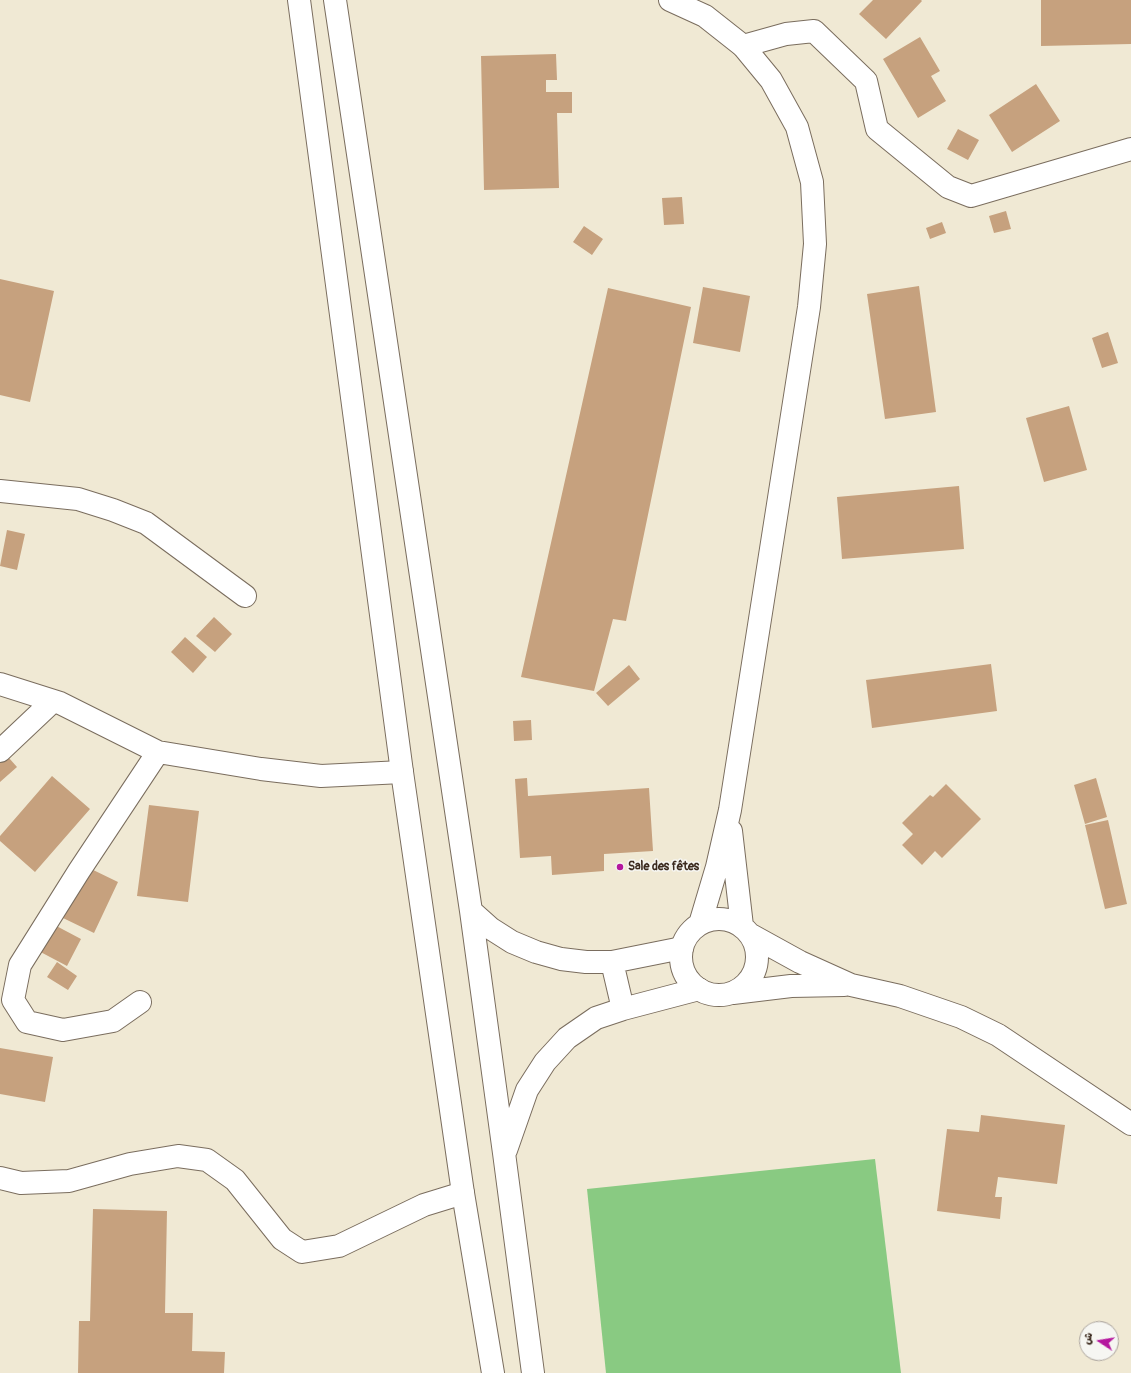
<!DOCTYPE html>
<meta charset="utf-8">
<style>
body{margin:0}
#map{position:relative;width:1131px;height:1373px;overflow:hidden;background:#f0e9d4;font-family:Pangolin,"Playpen Sans Arabic",sans-serif}
canvas{display:block}
.north{position:absolute;left:1079px;top:1321px;width:40px;height:40px;box-sizing:border-box;background:#f6f6f2;border:1px solid #aba49d;border-radius:50%;rotate:282deg;font-size:11px;font-weight:700;line-height:16px;text-align:center;color:#3b2a1e}
.north::after{content:'';display:block;margin:auto;width:14px;height:18px;background:#b5179e;clip-path:polygon(50% 0,100% 100%,50% 72%,0 100%)}
</style>
<div id="map">
<canvas width="1131" height="1373"></canvas>
<div class="north">ش</div>
</div>
<script>
const context = document.querySelector('canvas').getContext('2d');
context.lineJoin = 'round';
function paint(path, color) { context.fillStyle = color; context.fill(path, 'evenodd'); }
const poly = rows => new Path2D(rows.map(r => 'M' + r).join(''));
function strokePath(path, color, width, dash) { context.strokeStyle = color; context.lineWidth = width; context.lineCap = dash ? 'butt' : 'round'; context.setLineDash(dash || []); context.stroke(path); }
function write(font, color, halo, rows, align = 'center') {
  context.font = font + ' Pangolin,sans-serif'; context.lineWidth = 3; context.setLineDash([]); context.textBaseline = 'middle'; context.strokeStyle = halo; context.fillStyle = color; for (const [text, x, y, turn = 0] of rows) {
    context.save(); context.translate(x, y); context.rotate((+turn || 0) * Math.PI / 180); context.textAlign = isNaN(turn) ? turn : align; if (halo) context.strokeText(text, 0, 0); context.fillText(text, 0, 0); context.restore();
  }
}
const green = poly([
 [875,1159,901,1373,606,1373,587,1189]
]);
const building = poly([
 [873,0,921,0,922,1,886,39,859,14],
 [1041,0,1131,0,1131,44,1041,46],
 [920,37,940,71,931,76,946,101,918,118,883,59],
 [556,54,557,80,546,80,546,92,572,92,572,113,557,113,559,188,484,190,481,56],
 [1036,84,1060,121,1012,152,989,115],
 [958,129,979,140,968,160,947,149],
 [682,197,684,224,664,225,662,198],
 [1006,211,1011,229,994,233,989,216],
 [942,222,946,233,930,239,926,228],
 [584,226,603,239,592,255,573,242],
 [0,279,54,291,30,402,0,395],
 [919,286,936,412,885,419,867,294],
 [703,287,750,296,740,352,693,343],
 [608,288,691,307,626,621,613,619,594,691,521,677],
 [1108,332,1118,363,1102,368,1092,338],
 [1069,406,1087,470,1044,482,1026,418],
 [959,486,964,549,842,559,837,497],
 [7,530,25,534,17,570,0,566],
 [214,617,232,634,215,652,196,636],
 [185,637,207,657,193,673,171,652],
 [991,664,997,711,872,728,866,680],
 [629,665,640,679,608,706,596,693],
 [531,720,532,740,514,741,513,721],
 [1,749,17,767,0,782,0,751],
 [52,776,90,809,35,872,0,841,0,836],
 [527,778,528,796,649,788,653,851,604,854,604,871,552,875,551,856,520,858,515,779],
 [1096,778,1107,817,1085,824,1074,785],
 [946,784,981,819,942,858,935,851,922,865,902,845,913,834,902,823,930,795,933,797],
 [149,805,199,811,188,902,137,896],
 [1108,820,1127,904,1105,909,1085,825],
 [87,867,118,882,94,933,63,918],
 [47,921,81,939,67,966,33,948],
 [57,962,77,976,68,990,47,977],
 [0,1048,53,1057,45,1102,0,1094],
 [981,1115,1065,1125,1057,1184,998,1177,995,1197,1002,1197,1000,1219,937,1211,947,1129,979,1132],
 [93,1209,167,1211,165,1313,193,1313,192,1351,225,1352,224,1373,78,1373,79,1321,90,1321]
]);
const minor = poly([
 [743,46,786,34,814,31,866,81,877,129,948,187,971,196,1131,149],
 [0,491,78,499,113,510,146,523,245,596],
 [0,684,60,703,158,752,261,769,321,776,402,772],
 [0,751,53,701],
 [140,1002,113,1021,63,1030,27,1022,13,1000,20,965,79,871,158,752],
 [0,1178,21,1183,69,1181,130,1164,178,1156,207,1160,235,1180,282,1239,302,1252,339,1246,424,1205,463,1193]
]);
const major = poly([
 [670,0,705,16,743,46,771,80,797,127,812,182,815,244,809,307,730,810,717,867,700,924],
 [731,831,742,926],
 '681 957a38 38 0 1 1 76 0a38 38 0 1 1-76 0Z',
 [751,935,800,962,851,985,900,996,961,1017,998,1035,1131,1124],
 [733,993,791,986,844,985]
]);
const highway = poly([
 [299,0,402,772,463,1193,493,1373],
 [335,0,471,911,504,1153,533,1373],
 [471,911,490,928,512,942,536,952,561,959,586,962,612,962,682,948],
 [612,962,623,1009],
 [506,1150,527,1090,545,1062,567,1038,596,1018,623,1009,699,989]
]);
const markers = [
 [620,867,4,"#b5179e"]
];
const poiNames = [
 ["Sale des fêtes",628,867]
];
paint(green, '#89ca82');
paint(building, '#c6a17e');
strokePath(minor, '#7a6d5e', 24);
strokePath(major, '#7a6d5e', 24);
strokePath(highway, '#7a6d5e', 24);
strokePath(minor, '#fff', 22);
strokePath(major, '#fff', 22);
strokePath(highway, '#fff', 22);
for (const [x, y, r, color] of markers) { const dot = new Path2D(); dot.arc(x, y, r, 0, 2 * Math.PI); context.fillStyle = color; context.fill(dot); strokePath(dot, '#f6f6f2', 1.5); }
write('bold 12px', '#3b2a1e', '#f6f6f2', poiNames, 'left');
</script>
